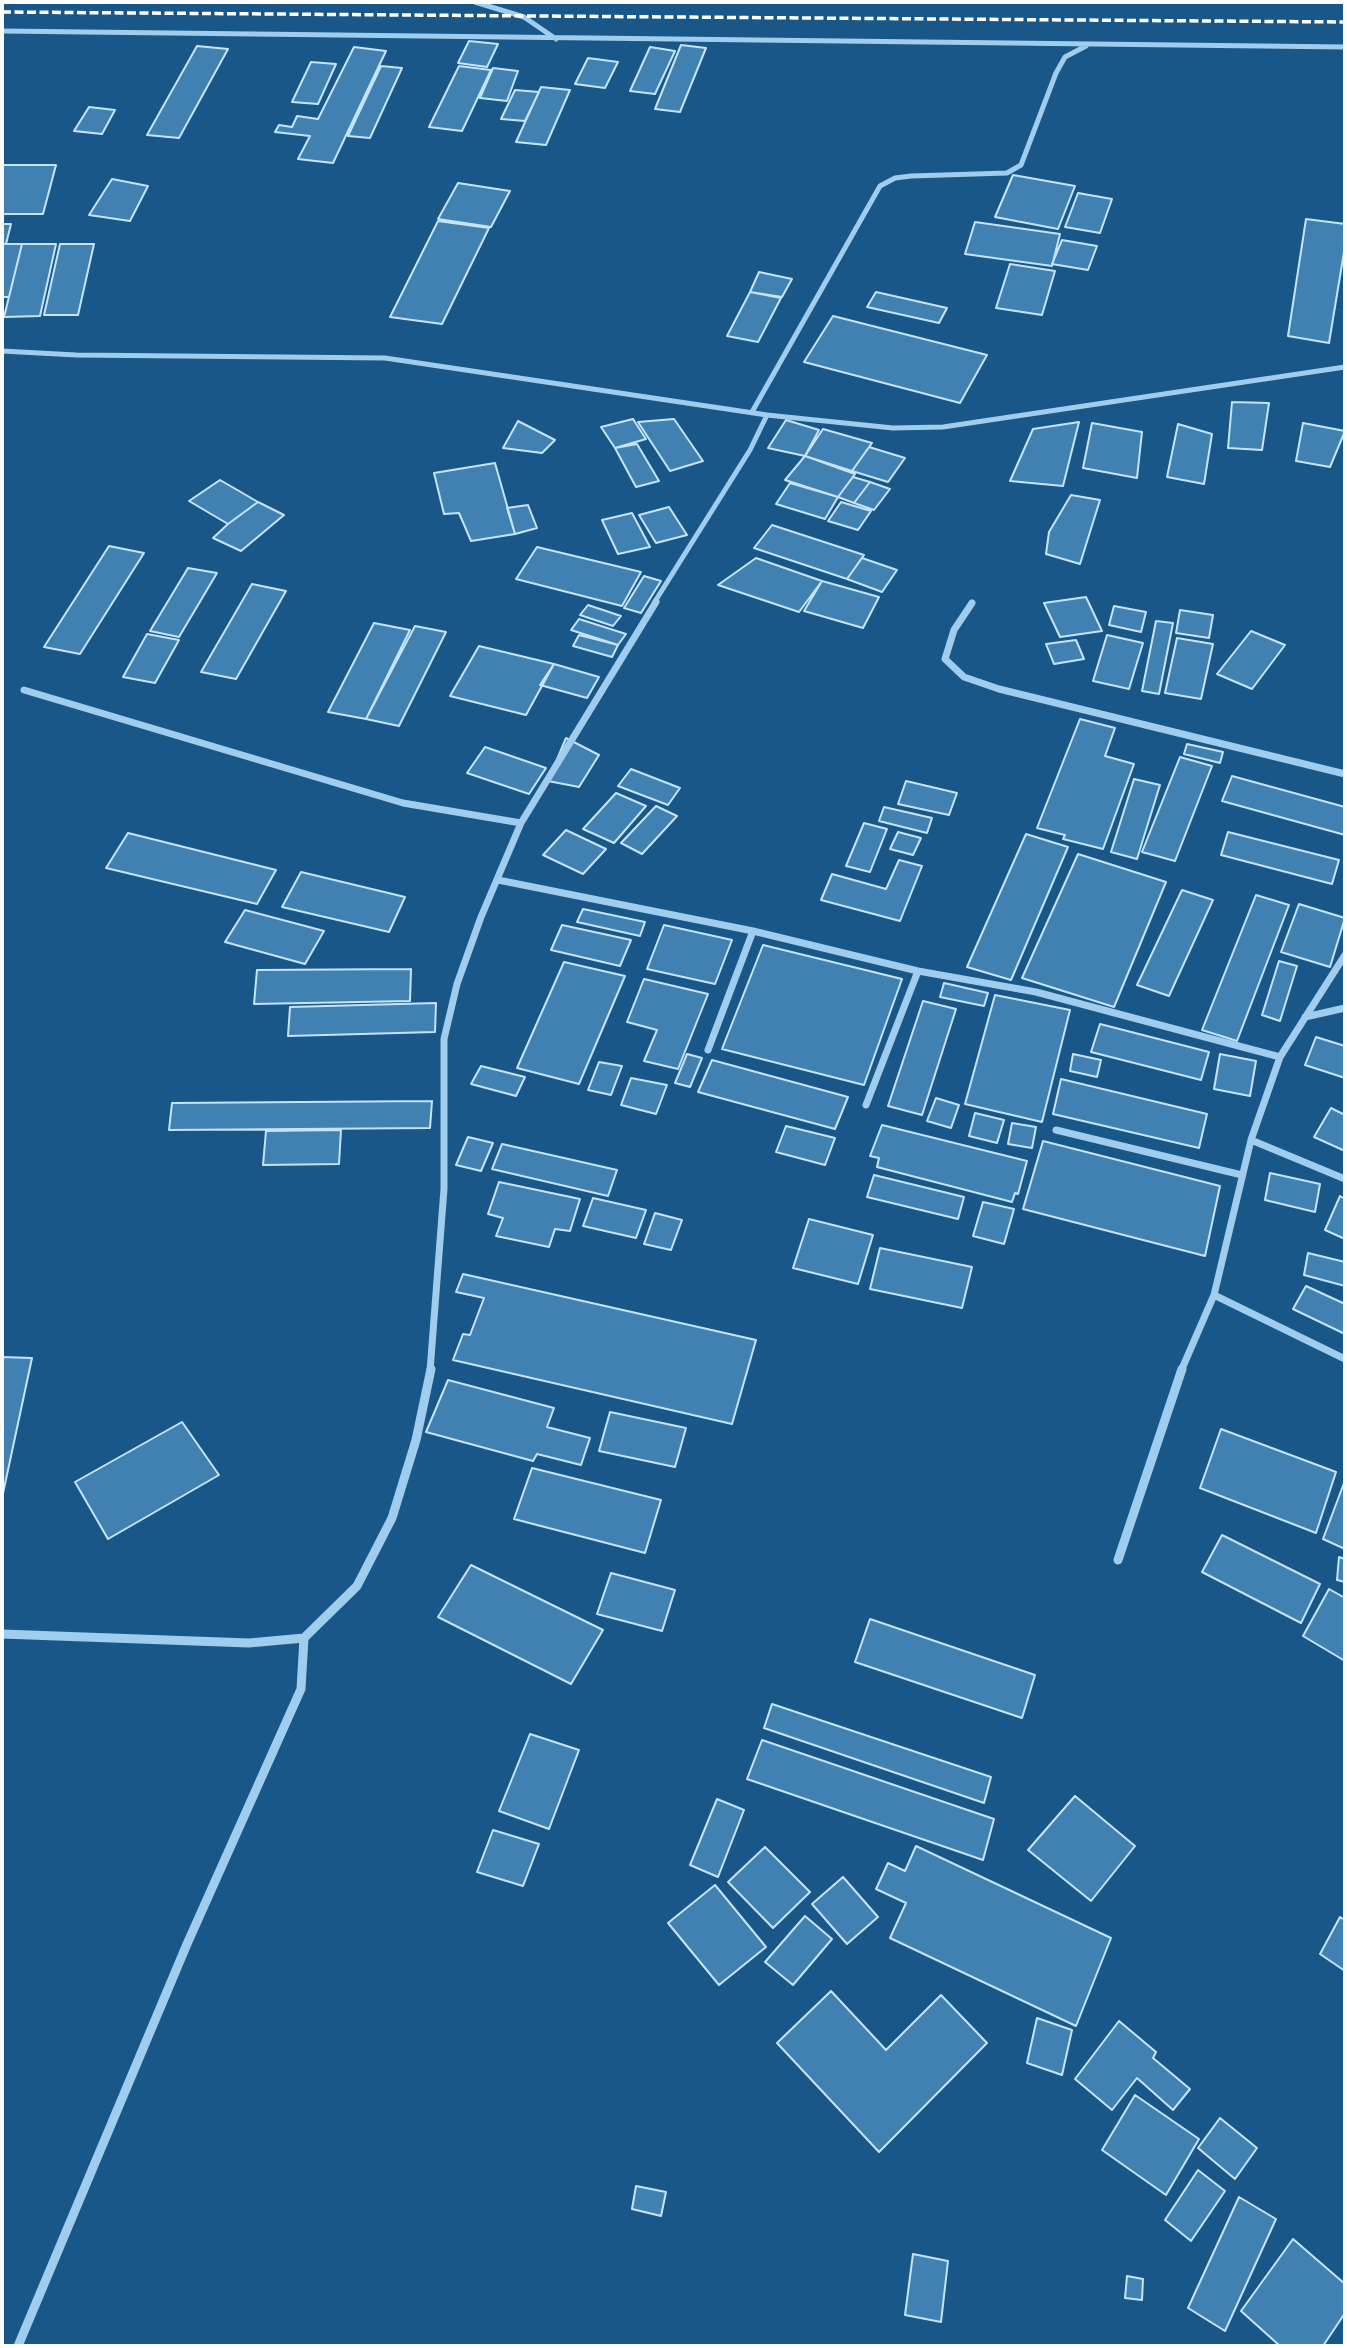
<!DOCTYPE html>
<style>
body{margin:0}
#map{position:relative;width:1347px;height:2348px;overflow:hidden;background:#195788;font-family:"Sofia Sans Condensed",sans-serif}
canvas{display:block}
.frame{position:absolute;inset:0;border:4px solid #fff;pointer-events:none}
</style>
<div id="map">
<canvas width="1347" height="2348"></canvas>
<div class="frame"></div>
</div>
<script>
const context = document.querySelector('canvas').getContext('2d');
context.lineJoin = 'round';
function paint(path, color) { context.fillStyle = color; context.fill(path, 'evenodd'); }
const poly = rows => new Path2D(rows.map(r => 'M' + r).join(''));
function strokePath(path, color, width, dash) { context.strokeStyle = color; context.lineWidth = width; context.lineCap = dash ? 'butt' : 'round'; context.setLineDash(dash || []); context.stroke(path); }
const building = poly([
 [469,41,498,44,487,67,458,63,469,41],
 [681,45,706,48,680,112,655,109,681,45],
 [197,46,228,49,179,138,147,135,197,46],
 [354,47,386,51,333,163,298,159,310,136,275,132,279,125,292,127,297,116,318,119,354,47],
 [650,47,675,51,655,94,630,91,650,47],
 [588,58,618,62,605,88,575,84,588,58],
 [311,62,336,64,318,104,292,102,311,62],
 [381,66,402,68,370,138,348,136,381,66],
 [459,66,491,70,462,131,429,127,459,66],
 [493,68,518,71,507,101,480,98,493,68],
 [541,87,570,90,546,145,516,142,541,87],
 [515,90,539,92,525,121,501,119,515,90],
 [89,107,115,110,102,134,74,131,89,107],
 [2,165,56,165,43,214,2,214,2,165],
 [1013,175,1075,186,1058,229,995,217,1013,175],
 [112,179,148,186,130,221,89,215,112,179],
 [458,183,510,191,491,227,438,219,458,183],
 [1078,193,1112,199,1100,233,1065,227,1078,193],
 [1306,219,1345,224,1345,246,1329,343,1288,336,1306,219],
 [438,221,489,228,442,324,390,317,438,221],
 [975,222,1060,234,1052,266,965,254,975,222],
 [2,224,11,224,6,244,2,244,2,224],
 [1062,240,1097,246,1088,270,1052,264,1062,240],
 [2,244,22,244,9,297,2,297,2,244],
 [22,244,56,244,40,316,4,317,22,244],
 [60,244,94,244,78,315,44,315,60,244],
 [1010,264,1055,271,1042,315,996,308,1010,264],
 [759,272,792,279,782,297,750,292,759,272],
 [750,292,781,298,758,342,727,336,750,292],
 [876,292,947,308,939,323,867,307,876,292],
 [833,316,987,355,960,403,804,362,833,316],
 [1232,402,1269,403,1262,450,1228,448,1232,402],
 [633,419,646,439,615,448,601,427,633,419],
 [674,419,703,461,670,471,638,422,674,419],
 [786,420,819,430,805,456,768,448,786,420],
 [518,421,555,440,542,453,503,448,518,421],
 [1079,422,1063,486,1010,481,1033,429,1079,422],
 [1092,423,1142,432,1137,478,1083,468,1092,423],
 [1303,423,1345,431,1330,467,1296,461,1303,423],
 [1178,424,1212,434,1204,484,1167,477,1178,424],
 [823,429,872,443,852,471,805,456,823,429],
 [637,444,659,481,636,487,615,448,637,444],
 [869,447,905,458,888,482,852,471,869,447],
 [805,456,855,474,838,497,785,480,805,456],
 [495,463,515,534,471,541,459,513,444,514,434,473,495,463],
 [853,477,870,482,854,503,838,497,853,477],
 [220,480,258,502,228,524,189,501,220,480],
 [870,482,890,489,874,510,854,503,870,482],
 [790,483,838,497,825,519,776,504,790,483],
 [1071,495,1100,500,1080,564,1046,554,1049,532,1071,495],
 [258,502,284,515,241,551,213,538,228,524,258,502],
 [841,502,871,511,858,530,828,521,841,502],
 [528,505,537,528,515,534,507,508,528,505],
 [669,507,687,535,656,543,639,515,669,507],
 [632,513,650,547,618,554,602,520,632,513],
 [772,525,864,555,847,579,754,548,772,525],
 [109,546,144,553,80,654,44,647,109,546],
 [537,547,641,572,622,606,516,579,537,547],
 [756,558,822,581,799,612,718,585,756,558],
 [862,558,897,570,882,592,847,579,862,558],
 [188,568,217,573,179,637,150,631,188,568],
 [644,576,661,581,641,613,624,608,644,576],
 [822,581,879,597,863,628,804,611,822,581],
 [252,584,286,591,236,679,201,672,252,584],
 [1086,597,1102,631,1060,637,1044,603,1086,597],
 [588,605,621,616,613,626,580,615,588,605],
 [1114,606,1146,612,1141,632,1109,625,1114,606],
 [1180,610,1213,615,1209,638,1176,633,1180,610],
 [579,619,626,634,618,645,571,630,579,619],
 [1156,621,1173,623,1159,694,1142,691,1156,621],
 [374,623,410,630,366,719,328,712,374,623],
 [415,626,446,632,399,726,366,719,415,626],
 [1251,631,1285,645,1252,689,1217,674,1251,631],
 [147,634,179,640,155,683,123,677,147,634],
 [579,635,618,645,612,657,573,646,579,635],
 [1107,635,1143,643,1129,689,1093,681,1107,635],
 [1177,638,1213,644,1201,699,1165,693,1177,638],
 [1076,640,1084,659,1054,664,1046,644,1076,640],
 [479,646,554,664,526,715,450,696,479,646],
 [554,664,599,677,587,698,540,685,554,664],
 [1080,719,1115,728,1105,756,1134,764,1103,849,1063,839,1065,835,1037,828,1080,719],
 [566,738,599,755,579,787,548,781,566,738],
 [1187,744,1223,752,1220,763,1184,754,1187,744],
 [485,747,546,768,529,794,467,773,485,747],
 [1180,757,1212,766,1175,861,1142,852,1180,757],
 [631,769,680,788,668,805,618,786,631,769],
 [1232,776,1345,807,1345,835,1222,801,1232,776],
 [1134,779,1160,785,1137,859,1111,852,1134,779],
 [906,781,957,793,949,815,898,804,906,781],
 [616,793,646,806,614,843,583,829,616,793],
 [656,806,677,816,642,854,621,843,656,806],
 [884,807,932,818,927,833,879,821,884,807],
 [864,823,887,829,870,872,846,866,864,823],
 [566,830,606,849,583,874,543,855,566,830],
 [898,832,921,838,913,855,890,849,898,832],
 [1228,832,1339,860,1332,884,1221,855,1228,832],
 [128,833,276,870,257,904,106,868,128,833],
 [1026,834,1068,847,1011,980,967,967,1026,834],
 [1078,854,1166,882,1114,1007,1022,978,1078,854],
 [899,860,922,866,900,921,821,900,832,874,886,889,899,860],
 [301,872,405,897,389,932,282,907,301,872],
 [1182,890,1213,900,1169,996,1137,985,1182,890],
 [1256,895,1289,905,1237,1041,1202,1030,1256,895],
 [1299,904,1345,918,1330,967,1281,952,1299,904],
 [583,909,645,922,640,936,577,922,583,909],
 [245,910,324,931,305,964,225,942,245,910],
 [562,925,631,940,620,966,551,950,562,925],
 [664,925,732,940,715,984,647,969,664,925],
 [763,945,902,979,864,1085,722,1049,763,945],
 [1279,961,1297,966,1280,1021,1262,1015,1279,961],
 [564,962,625,976,579,1084,517,1068,564,962],
 [411,969,410,1001,254,1004,257,970,411,969],
 [644,979,708,994,678,1069,644,1061,657,1030,627,1022,644,979],
 [944,983,988,993,984,1006,940,997,944,983],
 [995,995,1070,1010,1042,1122,965,1104,995,995],
 [923,1001,956,1009,922,1115,888,1106,923,1001],
 [436,1003,435,1032,288,1036,290,1007,436,1003],
 [1100,1024,1209,1052,1201,1080,1091,1052,1100,1024],
 [1316,1037,1345,1046,1345,1078,1305,1065,1316,1037],
 [687,1054,702,1058,690,1087,675,1083,687,1054],
 [1073,1054,1101,1060,1097,1077,1070,1071,1073,1054],
 [1220,1054,1256,1061,1250,1096,1214,1089,1220,1054],
 [712,1060,848,1097,835,1129,698,1092,712,1060],
 [599,1062,622,1066,611,1095,588,1090,599,1062],
 [481,1066,525,1077,516,1096,471,1084,481,1066],
 [631,1078,667,1085,656,1114,621,1105,631,1078],
 [1061,1079,1207,1114,1199,1148,1053,1114,1061,1079],
 [936,1098,959,1105,951,1128,927,1121,936,1098],
 [432,1101,430,1128,169,1130,172,1103,432,1101],
 [1331,1108,1345,1115,1345,1151,1314,1137,1331,1108],
 [975,1113,1004,1120,997,1143,969,1136,975,1113],
 [1012,1123,1036,1127,1032,1148,1008,1144,1012,1123],
 [882,1125,1027,1161,1018,1194,1015,1193,1012,1202,877,1167,879,1158,870,1156,882,1125],
 [786,1126,835,1138,825,1165,776,1152,786,1126],
 [341,1130,339,1164,263,1165,266,1131,341,1130],
 [468,1137,493,1143,481,1171,456,1165,468,1137],
 [1043,1141,1220,1186,1205,1256,1023,1209,1043,1141],
 [502,1144,617,1170,608,1196,492,1169,502,1144],
 [1270,1173,1320,1184,1315,1212,1265,1200,1270,1173],
 [874,1175,964,1197,958,1219,867,1197,874,1175],
 [499,1182,580,1199,570,1231,555,1229,549,1247,496,1236,503,1218,488,1214,499,1182],
 [1340,1196,1345,1199,1345,1239,1325,1230,1340,1196],
 [593,1198,646,1210,636,1238,583,1226,593,1198],
 [983,1202,1014,1209,1004,1244,973,1236,983,1202],
 [655,1213,682,1220,671,1250,644,1244,655,1213],
 [809,1219,873,1235,858,1284,793,1268,809,1219],
 [880,1248,972,1267,962,1308,870,1289,880,1248],
 [1308,1253,1345,1262,1345,1286,1304,1275,1308,1253],
 [463,1274,756,1340,732,1424,453,1360,463,1334,470,1335,484,1298,456,1292,463,1274],
 [1306,1286,1345,1304,1345,1334,1293,1309,1306,1286],
 [2,1357,32,1358,2,1498,2,1357],
 [448,1380,554,1408,547,1427,590,1438,581,1465,537,1454,533,1461,426,1432,448,1380],
 [610,1412,686,1428,675,1467,599,1451,610,1412],
 [182,1422,219,1475,108,1539,75,1482,182,1422],
 [1221,1429,1336,1472,1316,1533,1200,1488,1221,1429],
 [532,1468,661,1500,645,1553,514,1519,532,1468],
 [1344,1483,1345,1484,1345,1549,1323,1539,1344,1483],
 [1222,1535,1320,1584,1301,1623,1202,1572,1222,1535],
 [1339,1557,1345,1559,1345,1582,1337,1580,1339,1557],
 [471,1565,603,1630,571,1684,438,1617,471,1565],
 [611,1573,675,1590,662,1631,597,1614,611,1573],
 [1329,1589,1345,1598,1345,1661,1303,1636,1329,1589],
 [870,1619,1035,1675,1022,1718,855,1662,870,1619],
 [772,1704,991,1777,984,1803,764,1728,772,1704],
 [530,1734,579,1750,549,1829,499,1811,530,1734],
 [762,1740,994,1819,983,1860,747,1779,762,1740],
 [1075,1796,1135,1846,1091,1901,1028,1850,1075,1796],
 [717,1799,744,1810,718,1877,690,1865,717,1799],
 [493,1830,539,1844,523,1886,477,1872,493,1830],
 [916,1846,1111,1938,1076,2026,890,1938,906,1903,876,1889,888,1863,905,1871,916,1846],
 [765,1847,810,1892,773,1928,728,1882,765,1847],
 [843,1877,878,1917,847,1944,812,1904,843,1877],
 [715,1885,766,1947,719,1985,668,1923,715,1885],
 [805,1916,832,1939,793,1985,765,1962,805,1916],
 [1340,1917,1345,1920,1345,1971,1320,1954,1340,1917],
 [831,1991,886,2050,941,1995,987,2043,879,2152,777,2043,831,1991],
 [1037,2018,1072,2030,1062,2075,1027,2063,1037,2018],
 [1119,2021,1156,2052,1153,2058,1190,2089,1173,2110,1137,2078,1112,2110,1075,2079,1119,2021],
 [1135,2095,1199,2139,1166,2195,1102,2150,1135,2095],
 [1220,2118,1257,2148,1235,2179,1198,2148,1220,2118],
 [1198,2170,1225,2191,1191,2241,1165,2220,1198,2170],
 [636,2186,666,2192,661,2216,632,2209,636,2186],
 [1239,2197,1276,2219,1225,2331,1188,2308,1239,2197],
 [1293,2239,1345,2284,1345,2313,1323,2346,1280,2346,1241,2311,1293,2239],
 [913,2254,948,2261,941,2322,905,2315,913,2254],
 [1127,2276,1143,2279,1142,2300,1125,2298,1127,2276]
]);
const streetFar2 = poly([
 [475,2,524,17,556,39],
 [2,31,1345,47],
 [2,351,76,355,385,358,767,415,893,428,943,427,1345,367],
 [752,412,880,186,895,178,911,176,1007,173,1021,165,1056,73,1065,57,1086,46],
 [654,603,750,450,767,415]
]);
const streetFar1 = poly([
 [972,603,954,630,945,659,964,677,999,689,1345,774],
 [24,690,403,803,521,823],
 [498,880,753,931,918,971,1036,992,1280,1057],
 [1345,955,1280,1057,1251,1140,1214,1295,1345,1359],
 [1305,1017,1345,1008],
 [708,1050,753,931],
 [866,1105,918,971],
 [1056,1130,1242,1175],
 [1251,1140,1345,1179],
 [430,1371,444,1189,444,1039,457,984,481,917,521,823,656,602],
 [1181,1371,1214,1295]
]);
const street = poly([
 [1118,1560,1182,1369],
 [2,1634,249,1643,304,1638,357,1586,392,1518,416,1440,431,1369],
 [18,2346,187,1944,301,1689,304,1638]
]);
const rail = poly([
 [2,12,1345,22]
]);
paint(building, '#4181b1');
strokePath(building, '#c6e4f9', 2);
strokePath(streetFar2, '#a0cded', 5);
strokePath(streetFar1, '#a0cded', 7);
strokePath(street, '#a0cded', 9);
strokePath(rail, '#fff', 3.5, [9, 3.5]);
</script>
